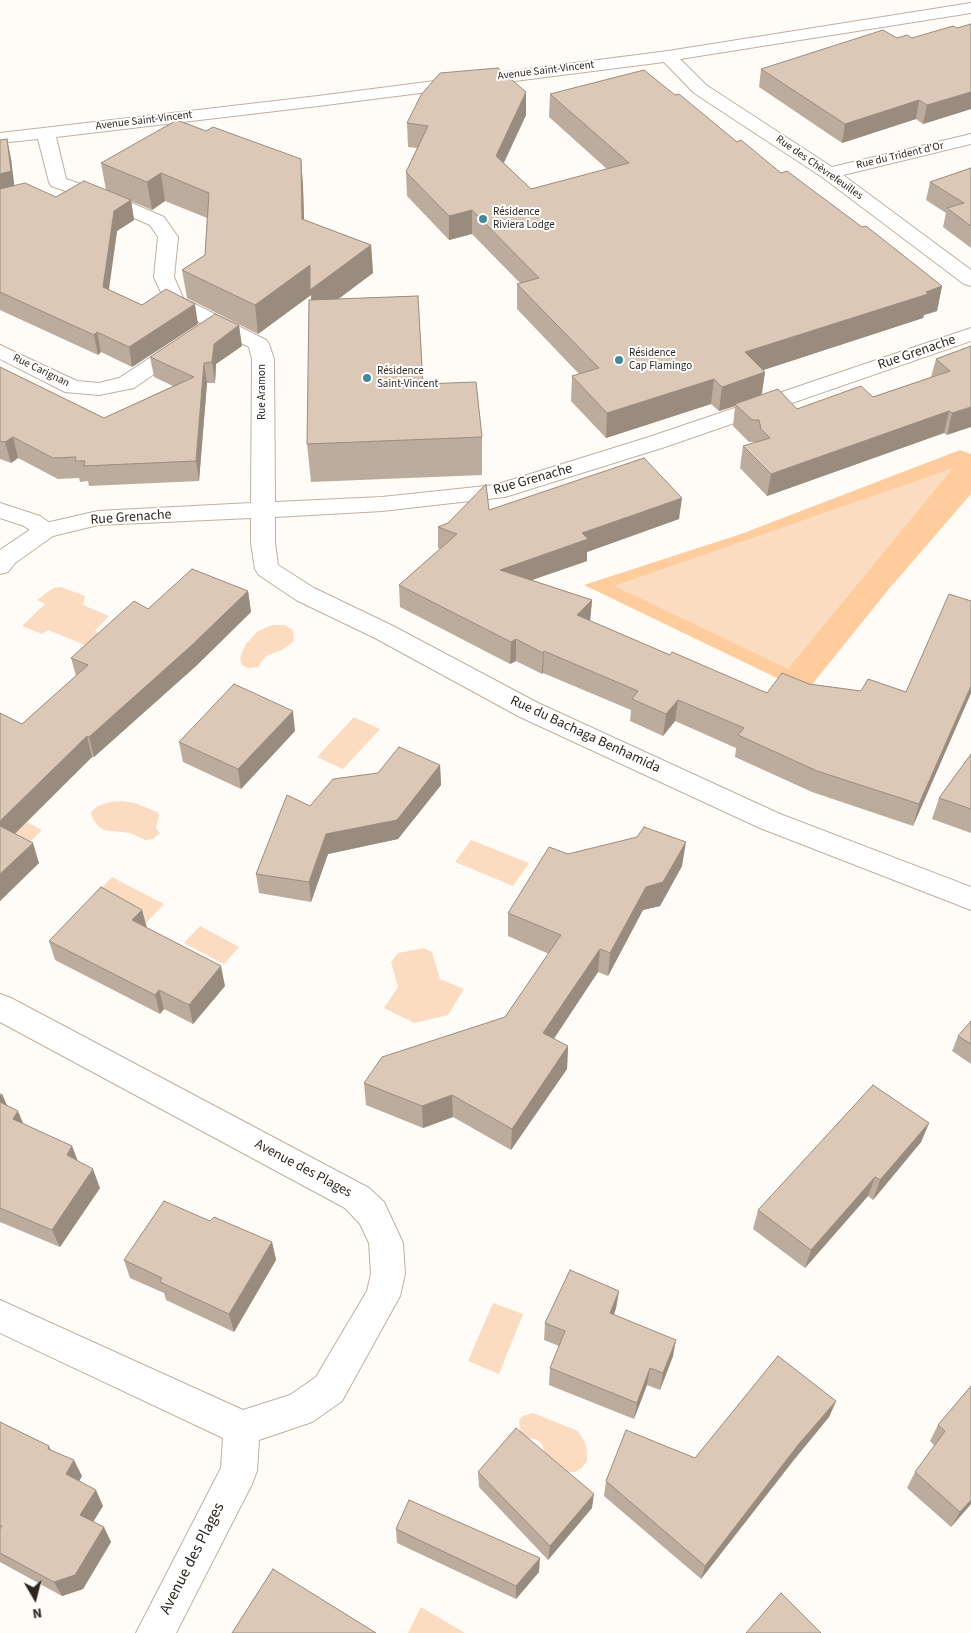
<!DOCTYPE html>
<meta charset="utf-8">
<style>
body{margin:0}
#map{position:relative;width:971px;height:1633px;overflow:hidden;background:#fffbf7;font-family:"Source Sans 3",sans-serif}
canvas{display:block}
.north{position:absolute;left:10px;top:1573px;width:50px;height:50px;-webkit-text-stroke:4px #fff;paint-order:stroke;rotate:172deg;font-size:14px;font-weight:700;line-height:20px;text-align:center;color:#2e2720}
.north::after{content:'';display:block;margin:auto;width:18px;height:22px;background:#2e2720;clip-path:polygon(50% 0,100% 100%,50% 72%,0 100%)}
</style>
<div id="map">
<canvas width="971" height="1633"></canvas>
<div class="north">N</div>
</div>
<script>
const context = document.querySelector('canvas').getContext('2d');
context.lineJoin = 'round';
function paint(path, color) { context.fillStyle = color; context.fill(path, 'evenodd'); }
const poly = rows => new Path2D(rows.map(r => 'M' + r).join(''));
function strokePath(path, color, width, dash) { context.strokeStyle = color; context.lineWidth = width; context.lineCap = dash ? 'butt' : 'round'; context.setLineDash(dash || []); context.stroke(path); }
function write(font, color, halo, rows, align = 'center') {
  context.font = font + ' "Source Sans 3",sans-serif'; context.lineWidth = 4; context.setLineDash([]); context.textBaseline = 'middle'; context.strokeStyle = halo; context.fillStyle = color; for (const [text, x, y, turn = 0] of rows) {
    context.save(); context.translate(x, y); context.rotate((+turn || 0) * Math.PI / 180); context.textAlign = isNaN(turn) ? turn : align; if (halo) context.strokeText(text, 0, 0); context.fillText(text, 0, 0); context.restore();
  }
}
const green = poly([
 [960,450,971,454,971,494,888,590,806,692,584,585,741,534]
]);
const water = poly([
 [953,468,788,669,614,586],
 [61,587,85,596,83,605,109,616,95,631,102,636,90,647,48,630,42,634,22,626,45,604,37,600,53,588],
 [272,625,285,625,293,630,294,641,282,650,266,656,258,667,248,668,242,665,240,658,246,644,258,631],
 [354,717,380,729,343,769,317,757],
 [123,801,135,803,157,812,159,816,156,828,160,833,153,839,145,840,130,833,104,830,98,826,93,819,91,812,98,806,109,802],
 [1,808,42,830,24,848,0,835],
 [471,840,529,863,513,886,455,862],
 [112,877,164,904,146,923,94,895],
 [200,926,239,947,224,964,184,943],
 [424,948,432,952,440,979,464,989,448,1015,414,1023,384,1008,398,987,391,962,398,953],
 [493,1303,523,1314,499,1374,468,1361],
 [533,1413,578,1431,585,1442,587,1451,587,1461,582,1468,575,1472,567,1472,549,1457,544,1451,542,1443,535,1439,523,1438,520,1435,519,1420,523,1416],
 [421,1607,465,1633,408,1633]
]);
const pedestrian = poly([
 [0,503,40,516,53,525,57,530,53,535,45,538,37,535,24,526,0,518,0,503]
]);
const minor = poly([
 [971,3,971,13,680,59,706,85,832,167,971,134,971,144,843,175,971,270,971,286,964,284,822,177,694,93,664,62,318,106,56,137,66,179,111,194,164,217,178,237,174,277,183,298,266,340,269,344,274,359,275,502,382,497,495,485,649,437,971,328,971,341,665,447,505,497,382,511,275,517,275,543,278,565,314,588,393,626,538,703,780,814,971,887,971,910,760,828,520,717,375,638,296,600,259,575,255,569,251,543,251,518,98,525,53,536,15,563,8,572,0,574,0,550,37,525,98,511,251,503,252,359,249,347,167,306,154,277,158,237,150,225,97,202,51,186,49,182,38,139,0,143,0,133,318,96,668,51,971,3],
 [183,339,190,341,193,345,190,349,134,388,99,395,65,392,0,359,0,345,77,381,99,383,119,378,176,341,183,339],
 [0,994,11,998,369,1188,384,1202,403,1243,405,1274,400,1296,342,1401,312,1422,259,1440,257,1471,252,1484,176,1633,136,1633,221,1468,223,1438,0,1333,0,1300,243,1410,290,1395,316,1377,367,1291,371,1274,369,1243,360,1224,345,1208,0,1022,0,994]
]);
const wall = poly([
 [971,24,971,109,923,124,916,119,842,143,759,87,761,69,897,38,912,38,957,28],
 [550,94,675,95,737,142,781,173,862,227,942,286,937,311,924,315,923,318,763,370,765,372,762,395,797,409,873,397,931,377,936,359,971,346,947,435,944,433,767,496,740,468,743,446,756,442,749,442,733,426,735,406,719,411,711,404,606,438,571,401,572,376,579,374,517,309,517,284,520,283,472,234,449,240,407,196,406,172,417,148,408,147,407,123,526,115,504,163,531,189,607,169,549,117],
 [206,131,301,159,303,187,304,220,371,245,373,273,338,299,423,384,482,437,482,475,311,482,307,444,311,295,258,334,187,298,182,270,205,255,207,218,165,201,152,210,131,201,134,220,117,231,109,290,142,305,198,324,132,367,101,352,98,355,0,310,0,140,7,139,11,159,14,186,56,197,106,190,101,163],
 [971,168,971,248,943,227,946,213,926,200,930,182],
 [242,346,216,364,215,383,207,383,199,481,89,486,88,481,80,482,79,478,58,479,18,458,11,463,0,459,0,367,104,418,173,386,154,377,150,357],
 [489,510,679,519,587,552,587,561,532,580,592,600,590,621,670,655,767,693,809,684,861,691,971,693,913,826,812,792,735,757,736,748,675,721,663,736,630,721,631,710,543,673,542,674,516,661,510,664,400,607,399,585,440,549,438,548,438,527],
 [248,591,251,612,196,666,94,757,92,757,15,834,39,863,0,901,0,713,22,724,76,676,71,658,148,609],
 [295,731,241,789,183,762,179,742],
 [971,754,971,833,932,819,939,798],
 [440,765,441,785,398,839,328,854,311,902,259,893,256,874,310,806],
 [568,854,682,866,660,906,643,910,608,976,598,972,554,1039,568,1046,567,1069,511,1150,453,1117,423,1128,366,1105,364,1083,505,1017,549,954,508,936,508,913],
 [142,910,147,928,225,986,193,1024,164,1009,160,1014,55,960,49,941],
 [971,1021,971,1064,952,1051,958,1036],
 [0,1093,2,1094,7,1105,23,1124,72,1146,78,1161,100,1188,60,1247,0,1222],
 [929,1123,921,1142,873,1200,868,1196,805,1268,753,1229,758,1210],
 [210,1221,272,1242,276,1260,234,1332,166,1300,164,1293,130,1278,124,1260],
 [619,1291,616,1308,614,1315,673,1356,660,1390,647,1385,634,1419,549,1385,550,1368,559,1346,544,1340,545,1323],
 [971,1386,971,1504,951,1527,907,1488,915,1472,935,1446,930,1441,938,1425],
 [836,1401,829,1417,793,1461,701,1579,604,1496,606,1481,695,1458],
 [0,1422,49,1446,52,1451,82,1476,79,1481,103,1506,93,1522,111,1542,83,1589,62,1596,0,1562],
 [478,1472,592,1508,548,1560,479,1487],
 [396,1529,539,1572,516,1599,397,1543]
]);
const shadedWall = poly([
 [526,92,526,115,496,179,496,156],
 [971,92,971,109,923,124,927,105],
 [919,100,916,119,842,143,845,124],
 [7,139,11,159,15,191,0,195,0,174],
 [301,159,303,187,305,247,302,219],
 [161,173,165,201,152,210,147,182],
 [131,200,134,220,117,231,106,308,103,287,114,211],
 [472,210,472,234,449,240,449,216],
 [371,245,373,273,313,318,311,295,258,334,255,305,310,265],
 [942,286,937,311,924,315,923,318,742,377,745,352],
 [195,304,198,324,132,367,129,347],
 [239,325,242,346,216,364,215,383,212,362,214,344],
 [97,332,101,352,98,355,94,335],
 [204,363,207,383,199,481,196,461],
 [765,372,761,397,735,404,735,406,719,411,722,387],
 [714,379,711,404,606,438,607,413],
 [971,407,971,427,947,435,952,413],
 [949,411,944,433,767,496,771,474],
 [13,437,18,458,11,463,5,442],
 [682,498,679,519,587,552,587,561,500,591,500,570,582,533],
 [248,591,251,612,196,666,94,757,89,737],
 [592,600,590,621,577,615],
 [516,639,516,661,510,664,511,642],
 [544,651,543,673,542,674,543,653],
 [971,686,971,693,913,826,919,804],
 [678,700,675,721,663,736,666,714],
 [293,711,295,731,241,789,238,769],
 [87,736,92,757,3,845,0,835,0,821],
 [440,765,441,785,398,839,328,854,311,902,309,882,326,834],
 [686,842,682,866,660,906,643,910,608,976,610,953,646,887],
 [33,843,39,863,0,901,0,874],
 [142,910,147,929,132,920],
 [600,949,598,972,542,1056,543,1033],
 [221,966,225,986,193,1024,189,1005],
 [159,990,164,1009,160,1014,155,995],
 [568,1046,567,1069,511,1150,512,1129],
 [2,1094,10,1113,0,1109,0,1096],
 [452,1095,453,1117,423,1128,422,1106],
 [18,1111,26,1130,13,1119],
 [929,1123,921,1142,873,1200,880,1180],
 [72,1146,79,1165,67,1155],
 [93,1169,100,1188,60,1247,52,1230],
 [875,1177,868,1196,805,1268,811,1250],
 [272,1242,276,1260,234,1332,229,1314],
 [619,1291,616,1308,608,1331,610,1313],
 [676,1340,673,1356,660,1390,663,1373],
 [650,1368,647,1385,634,1419,637,1403],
 [836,1401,829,1417,793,1461,701,1579,705,1566,798,1445],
 [74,1460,82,1476,74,1490,66,1474],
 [96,1490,103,1506,88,1530,80,1515],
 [594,1494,592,1508,548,1560,550,1546],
 [971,1500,971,1504,951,1527,960,1512],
 [104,1527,111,1542,83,1589,62,1596,54,1582],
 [540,1558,539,1572,516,1599,516,1586]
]);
const building = poly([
 [971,24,971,92,927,105,919,100,845,124,761,69,883,30,897,38,907,35,912,38,953,26,957,28,971,24],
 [498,68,526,92,496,156,531,189,629,163,550,94,644,70,675,95,679,94,737,142,741,140,781,173,787,171,862,227,866,226,942,286,926,292,928,294,745,352,765,372,722,387,714,379,607,413,572,376,599,368,517,284,539,278,472,210,449,216,406,172,428,126,407,123,421,95,440,73,498,68],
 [177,120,206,131,213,127,301,159,302,219,371,245,310,290,310,265,255,305,182,270,205,255,209,193,161,173,147,182,101,163,177,120],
 [7,139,11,171,0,174,0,140,7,139],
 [971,168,971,226,947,208,964,203,930,182,971,168],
 [84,181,131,200,114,211,103,287,142,305,166,289,195,304,129,347,97,332,94,335,0,292,0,189,25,183,56,197,84,181],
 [418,296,423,384,476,382,482,437,307,444,309,300,418,296],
 [215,314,239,325,214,344,212,362,204,363,196,461,84,466,85,461,75,461,76,457,53,458,13,437,5,442,0,441,0,367,104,418,194,377,150,357,215,314],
 [971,346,971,407,952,413,949,411,771,474,743,446,770,438,761,429,759,420,752,420,735,404,778,389,797,409,861,386,873,397,950,371,936,359,971,346],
 [644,458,682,498,582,533,588,539,500,570,592,600,577,615,670,655,672,652,767,693,782,673,809,684,861,691,868,679,906,692,949,594,971,601,971,686,919,804,817,771,738,735,744,728,678,700,666,714,632,699,638,691,544,651,543,653,516,639,511,642,399,585,457,534,438,527,448,523,486,484,489,510,644,458],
 [192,569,248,591,192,645,89,737,87,736,0,821,0,713,22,724,88,665,71,658,134,601,148,609,192,569],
 [234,684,293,711,238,769,179,742,234,684],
 [399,747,440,765,397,820,326,834,309,882,256,874,287,795,310,806,333,779,378,773,399,747],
 [971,754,971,809,939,798,971,754],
 [0,826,33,843,0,874,0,826],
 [644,827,686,842,663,882,646,887,610,953,600,949,543,1033,568,1046,512,1129,452,1095,422,1106,364,1083,382,1057,505,1017,561,935,508,913,549,847,568,854,637,837,644,827],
 [101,887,142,910,132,920,221,966,189,1005,159,990,155,995,49,941,101,887],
 [971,1021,971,1044,958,1036,971,1021],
 [873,1085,929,1123,880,1180,875,1177,811,1250,758,1210,873,1085],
 [0,1102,18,1111,13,1119,72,1146,67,1155,93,1169,52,1230,0,1208,0,1102],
 [164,1201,210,1221,214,1217,272,1242,229,1314,160,1282,162,1278,124,1260,164,1201],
 [570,1270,619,1291,610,1313,676,1340,663,1373,650,1368,637,1403,550,1368,565,1331,545,1323,570,1270],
 [778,1356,836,1401,798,1445,705,1566,606,1481,626,1430,695,1458,778,1356],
 [971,1386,971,1500,960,1512,915,1472,945,1431,938,1425,971,1386],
 [0,1422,49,1446,48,1449,74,1460,66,1474,96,1490,80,1515,104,1527,75,1575,54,1582,0,1553,0,1529,2,1526,0,1525,0,1422],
 [516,1428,594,1494,550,1546,478,1472,516,1428],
 [409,1500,540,1558,516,1586,396,1529,409,1500],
 [273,1569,376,1633,232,1633,273,1569],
 [781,1593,821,1633,746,1633,781,1593]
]);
const markers = [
 [483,219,5,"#458998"],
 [619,360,5,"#458998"],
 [367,378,5,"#458998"]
];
const farStreetnames = [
 ["Avenue Saint-Vincent",546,71,-7],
 ["Avenue Saint-Vincent",144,121,-7],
 ["Rue du Trident d'Or",900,156,-13],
 ["Rue des Chèvrefeuilles",819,168,35],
 ["Rue Carignan",41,371,26],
 ["Rue Aramon",263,392,-90]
];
const farPoinames = [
 ["Résidence",493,213],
 ["Riviera Lodge",493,226],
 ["Résidence",629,354],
 ["Cap Flamingo",629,367],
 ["Résidence",377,372],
 ["Saint-Vincent",377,385]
];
const streetNames = [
 ["Rue Grenache",917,353,-19],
 ["Rue Grenache",533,480,-16],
 ["Rue Grenache",131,518,-4],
 ["Rue du Bachaga Benhamida",585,735,25],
 ["Avenue des Plages",303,1169,28]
];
const nearStreetnames = [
 ["Avenue des Plages",193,1559,-63]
];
paint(green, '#fecc9d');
paint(water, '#fbdcc0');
strokePath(pedestrian, '#c2af9e', 2);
strokePath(minor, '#c2af9e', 2);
paint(pedestrian, '#fff');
paint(minor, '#fff');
paint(wall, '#bcac9d');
paint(shadedWall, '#998c7f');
paint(building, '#dbc8b6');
strokePath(building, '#998c7f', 1);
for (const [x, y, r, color] of markers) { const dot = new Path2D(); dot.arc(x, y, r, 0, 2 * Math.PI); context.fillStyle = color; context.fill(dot); strokePath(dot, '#fff', 2); }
write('11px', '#2e2720', '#fff', farStreetnames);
write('11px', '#2e2720', '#fff', farPoinames, 'left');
write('14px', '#2e2720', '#fff', streetNames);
write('16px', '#2e2720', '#fff', nearStreetnames);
</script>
